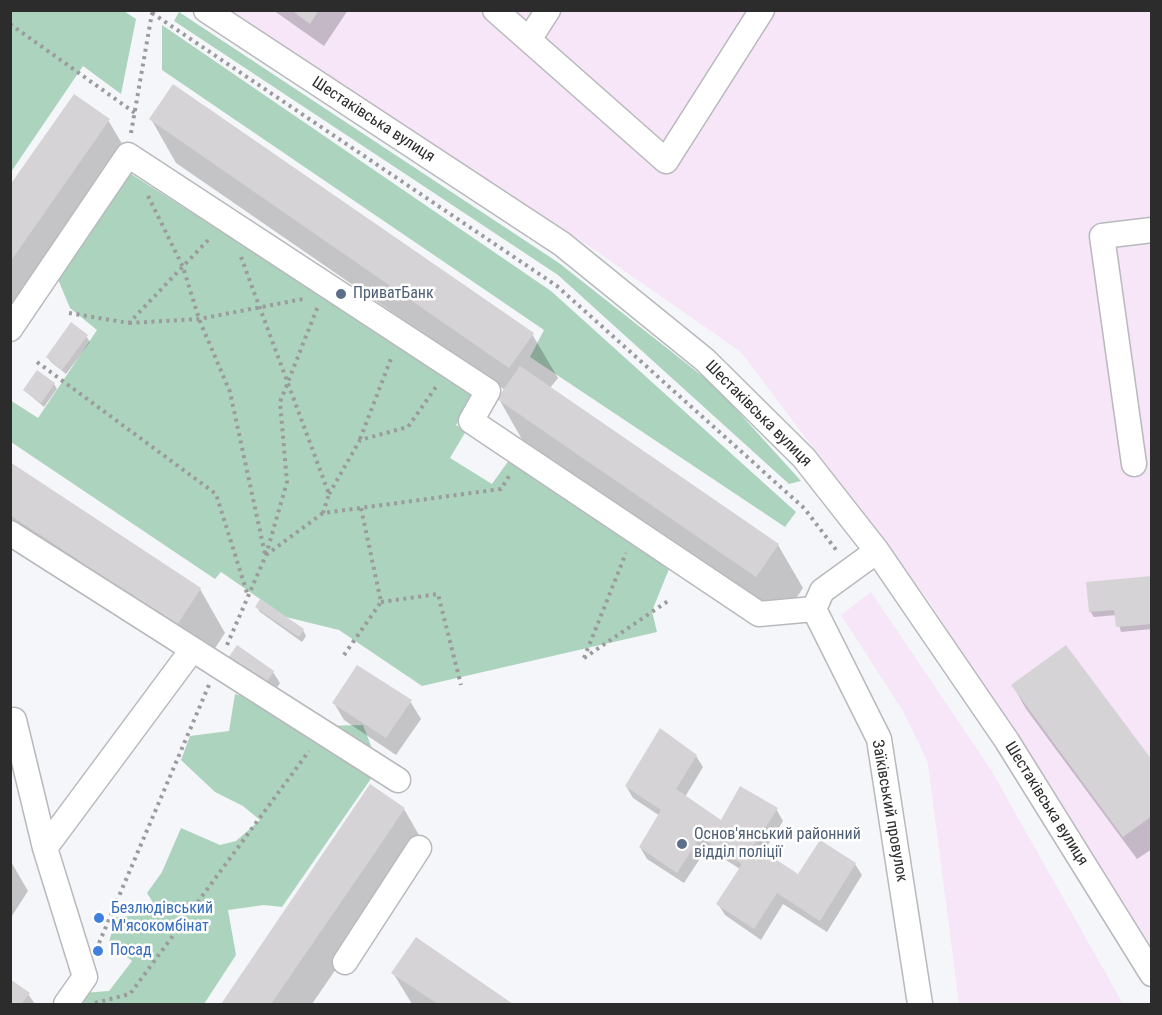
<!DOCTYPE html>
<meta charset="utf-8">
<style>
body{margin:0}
#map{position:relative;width:1162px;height:1015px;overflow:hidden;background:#f5f6f9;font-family:"Roboto Condensed",sans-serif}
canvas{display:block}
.frame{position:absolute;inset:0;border:12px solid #2c2c2d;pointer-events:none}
</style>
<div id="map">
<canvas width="1162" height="1015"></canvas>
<div class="frame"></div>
</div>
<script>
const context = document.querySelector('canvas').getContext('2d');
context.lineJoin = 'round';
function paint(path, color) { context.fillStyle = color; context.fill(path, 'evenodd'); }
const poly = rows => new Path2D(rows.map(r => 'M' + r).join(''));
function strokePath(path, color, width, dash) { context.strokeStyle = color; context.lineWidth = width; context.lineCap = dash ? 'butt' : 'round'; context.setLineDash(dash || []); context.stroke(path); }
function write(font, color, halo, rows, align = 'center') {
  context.font = font + ' "Roboto Condensed",sans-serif'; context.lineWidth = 5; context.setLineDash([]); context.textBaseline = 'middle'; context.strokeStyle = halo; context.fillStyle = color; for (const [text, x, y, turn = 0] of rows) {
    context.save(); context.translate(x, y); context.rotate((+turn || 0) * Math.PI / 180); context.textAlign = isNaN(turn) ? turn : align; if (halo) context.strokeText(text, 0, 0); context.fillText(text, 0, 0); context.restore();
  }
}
const industrial = poly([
 [224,11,1151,11,1151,955,931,604,741,352,580,240],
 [871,592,991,770,1123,1004,959,1004,928,763,903,711,841,615]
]);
const green = poly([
 [11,10,124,11,136,19,121,94,83,66,11,172],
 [179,12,559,263,715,386,801,481,789,484,558,275,174,21],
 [162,25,551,291,796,512,785,527,530,357,544,330,162,70],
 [128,172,475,393,456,425,466,431,450,458,492,484,509,460,669,569,652,611,657,632,422,686,339,630,286,617,221,572,215,579,11,442,10,400,38,418,97,330,70,308,57,277],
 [235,694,265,702,322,726,363,725,379,767,282,907,264,905,228,910,236,955,204,1004,82,1004,83,993,109,991,132,961,109,942,116,917,160,914,147,893,162,872,181,828,220,845,236,841,260,820,243,806,215,792,181,760,190,736,229,731]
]);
const shadow = poly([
 [273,10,348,10,324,46],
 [151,119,532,334,558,378,550,388,778,545,803,588,782,620,524,443,499,399,505,390,176,163],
 [108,120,134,164,10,342,10,188],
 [86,336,90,342,66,374,51,362,47,357],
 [54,384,57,389,44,407,25,391],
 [10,464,200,589,225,633,202,668,10,540],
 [1152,577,1152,629,1121,632,1116,615,1094,617,1090,611],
 [261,601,303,630,306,636,302,642,260,612,257,607],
 [237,648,273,672,280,683,271,697],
 [1013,686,1152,763,1152,849,1137,859,1026,709],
 [410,701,421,719,396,755,344,720,334,703],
 [696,756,703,767,685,797,721,822,776,809,783,821,763,853,799,876,855,864,862,875,827,932,783,904,761,940,725,915,718,904,740,869,707,848,684,883,647,859,640,847,660,816,633,798,626,786],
 [371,786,404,809,423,842,312,1004,222,1004],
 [10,860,28,891,10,919],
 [416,939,511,1004,412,1004,393,973],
 [10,981,28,994,35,1004,10,1004]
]);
const building = poly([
 [291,10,319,10,310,24],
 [173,84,534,333,509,368,149,119],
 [74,94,110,119,10,262,10,185],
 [71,322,88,335,62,370,46,357],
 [520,366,779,544,756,577,497,399],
 [37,370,55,383,41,403,23,390],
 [10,462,201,588,177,625,10,515],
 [1152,576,1152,624,1116,627,1114,610,1089,612,1086,582],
 [260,599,304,629,299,637,255,607],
 [237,645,274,671,264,686,226,661],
 [1066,645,1152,760,1152,816,1123,837,1011,685],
 [357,665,412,700,386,738,332,703],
 [660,728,697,755,676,789,721,820,740,786,778,808,754,845,798,874,820,840,856,863,820,921,777,893,754,929,716,904,742,864,700,837,677,873,639,847,661,810,625,786],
 [370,784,405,808,376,851,271,1004,221,1004],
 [416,937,513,1004,438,1004,391,973],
 [10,979,30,993,21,1004,10,1004]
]);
const path = poly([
 [152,13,557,286,804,508,837,551],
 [10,24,135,113],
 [131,133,152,13,148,10],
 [148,196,183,267,199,319,230,392,265,554],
 [241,257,329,494,323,513],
 [69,313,129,323,211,237],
 [129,323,199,319,303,299],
 [37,362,216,494,248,596],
 [360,439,392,356],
 [329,494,360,440,408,427,438,384],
 [266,555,323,513,501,489,511,473],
 [381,602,438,594,461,685],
 [227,645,266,555,287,482,280,402,318,306],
 [344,655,381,602,361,508],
 [584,658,626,553],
 [584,658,668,601],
 [99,943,209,685],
 [95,1003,130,994,309,751]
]);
const minor = poly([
 [206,10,562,244,705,360,804,458,877,551,1007,741,1152,974],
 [495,10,666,161,762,10],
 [530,38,548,10],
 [10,329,128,155,488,391,471,421,759,614,814,609],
 [1134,464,1102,236,1152,230],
 [10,533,398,780],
 [877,551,822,591,814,609,879,739,920,1004],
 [14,720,45,848,85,977,66,1004],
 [45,848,192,650],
 [345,962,419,848]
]);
const markers = [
 [341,294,6,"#5c6f8a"],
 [682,844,6,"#5c6f8a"],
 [99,918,6,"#3f7fe0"],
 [98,951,6,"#3f7fe0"]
];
const streetNames = [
 ["Шестаківська вулиця",373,120,33],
 ["Шестаківська вулиця",758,414,45],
 ["Шестаківська вулиця",1046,804,58],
 ["Заїківський провулок",889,811,80]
];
const serviceNames = [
 ["ПриватБанк",353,294],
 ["Основ'янський районний",694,835],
 ["відділ поліції",694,853]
];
const shopNames = [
 ["Бeзлюдівський",111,909],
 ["М'ясокомбінат",111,927],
 ["Посад",110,951]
];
paint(industrial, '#f6e6f8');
paint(green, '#acd3bd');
paint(shadow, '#0003');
paint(building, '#d6d3d6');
strokePath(minor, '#b8b9bc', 27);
strokePath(path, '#9b9b9d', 4, [3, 4.5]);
strokePath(minor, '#fff', 24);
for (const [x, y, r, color] of markers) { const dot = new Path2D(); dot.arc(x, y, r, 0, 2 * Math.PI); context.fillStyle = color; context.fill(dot); strokePath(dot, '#fff', 2); }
write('16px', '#2c2c2d', '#fff', streetNames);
write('16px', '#4e5e75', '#fff', serviceNames, 'left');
write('16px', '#366cbe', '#fff', shopNames, 'left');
</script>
